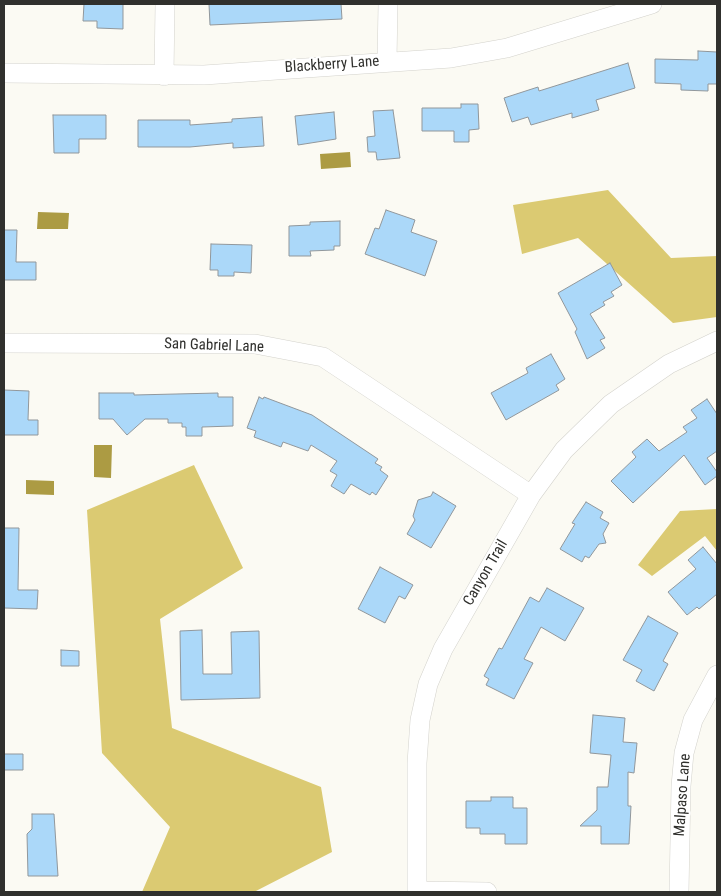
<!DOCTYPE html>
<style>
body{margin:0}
#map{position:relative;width:721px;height:896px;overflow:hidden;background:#fbfaf3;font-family:"Roboto Condensed",sans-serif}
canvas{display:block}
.frame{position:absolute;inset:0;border:5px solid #30302d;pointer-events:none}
</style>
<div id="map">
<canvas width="721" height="896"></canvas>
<div class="frame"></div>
</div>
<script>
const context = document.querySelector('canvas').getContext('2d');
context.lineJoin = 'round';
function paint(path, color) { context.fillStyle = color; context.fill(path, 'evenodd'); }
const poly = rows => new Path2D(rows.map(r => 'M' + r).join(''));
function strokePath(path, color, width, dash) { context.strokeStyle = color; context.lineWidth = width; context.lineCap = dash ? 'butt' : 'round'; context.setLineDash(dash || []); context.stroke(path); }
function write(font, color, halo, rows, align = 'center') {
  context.font = font + ' "Roboto Condensed",sans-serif'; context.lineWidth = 4; context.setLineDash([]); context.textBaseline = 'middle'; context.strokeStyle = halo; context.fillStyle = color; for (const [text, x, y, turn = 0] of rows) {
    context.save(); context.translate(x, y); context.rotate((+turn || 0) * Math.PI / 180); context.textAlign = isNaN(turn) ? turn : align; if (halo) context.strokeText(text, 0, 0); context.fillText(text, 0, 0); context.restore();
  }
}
const forest = poly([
 [608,190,671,258,717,256,717,317,673,323,578,238,522,254,513,205],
 [194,465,243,568,160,619,172,728,321,787,332,852,254,892,142,892,170,827,102,753,87,510],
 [717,509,717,551,705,536,652,576,638,565,680,511]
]);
const water = poly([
 [350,152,351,167,321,169,320,154],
 [38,212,69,213,68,229,37,229],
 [94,445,112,445,111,478,94,477],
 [26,480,54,481,54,495,26,494]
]);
const building = poly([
 [84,4,123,4,123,29,97,28,97,21,83,21,84,4],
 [209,4,341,4,342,19,210,25,209,4],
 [698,51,717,52,717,84,708,84,708,91,681,90,681,84,655,83,655,59,698,60,698,51],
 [628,63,635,88,596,100,599,110,572,118,572,113,531,125,528,117,512,122,504,98,538,87,539,91,628,63],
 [461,104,478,104,479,129,469,130,469,142,454,142,454,131,422,131,422,108,461,108,461,104],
 [393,110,400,158,377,160,376,152,368,152,367,137,375,136,373,111,393,110],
 [334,112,336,139,298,145,295,116,334,112],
 [53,115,106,115,106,139,79,139,79,153,54,153,53,115],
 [262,117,264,146,233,148,233,143,190,147,138,147,138,120,190,120,190,125,232,122,232,119,262,117],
 [386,210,415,220,411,232,437,241,425,276,365,254,375,228,379,229,386,210],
 [340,221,340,246,334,246,334,250,310,251,311,256,289,256,289,226,310,225,310,222,340,221],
 [4,230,17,230,16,262,36,262,36,280,4,280,4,230],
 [211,244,252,245,251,273,234,272,234,276,218,276,218,270,210,270,211,244],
 [610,263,622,285,611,292,614,296,603,302,605,305,590,314,605,338,600,340,605,348,587,359,575,332,577,329,558,293,610,263],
 [551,354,565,379,556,385,559,390,506,420,491,393,528,373,526,368,551,354],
 [4,390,29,391,28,420,38,420,38,435,4,435,4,390],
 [99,393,134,393,134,395,218,393,218,397,233,397,233,426,202,427,202,436,186,436,186,427,182,427,182,423,168,423,168,419,145,419,127,435,113,419,99,419,99,393],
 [259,397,263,399,264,397,312,415,378,459,375,463,382,467,380,470,388,476,376,495,372,492,370,495,351,484,344,494,331,486,337,475,330,471,337,461,311,445,308,451,283,442,281,447,254,437,256,431,247,428,259,397],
 [707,399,717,414,717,451,707,458,717,472,717,476,705,485,684,455,633,503,611,481,636,457,632,452,647,439,659,451,687,432,683,427,697,418,691,410,707,399],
 [433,492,456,506,431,548,407,534,415,520,413,516,418,500,431,496,433,492],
 [586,502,603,512,600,518,609,523,603,534,606,543,599,544,589,558,585,556,582,562,560,549,575,524,572,523,586,502],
 [4,528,19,528,18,590,38,590,37,609,4,608,4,528],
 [703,547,717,564,717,594,699,609,697,607,687,615,668,592,696,569,688,560,703,547],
 [380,567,413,585,405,599,399,596,385,623,358,609,380,567],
 [547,588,584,608,565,641,541,627,524,659,533,663,514,699,486,685,489,679,484,676,499,648,502,649,530,597,539,602,547,588],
 [648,616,678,633,663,661,668,664,654,691,636,681,642,670,623,660,648,616],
 [202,630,203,674,232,674,231,632,259,631,260,698,181,700,180,631,202,630],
 [61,650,79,651,79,666,61,666,61,650],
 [593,715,625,718,623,742,637,743,634,773,628,772,628,806,631,806,629,844,601,844,601,826,580,826,597,810,597,787,608,787,611,755,590,753,593,715],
 [4,754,23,754,23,770,4,770,4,754],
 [491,797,513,797,513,808,527,808,527,844,505,844,505,834,480,834,480,828,466,828,466,801,491,801,491,797],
 [32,814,54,814,58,876,28,876,27,834,32,829,32,814]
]);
const minor = poly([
 [387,61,388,4],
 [4,73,204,75,451,58,507,48,652,4],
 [164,76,165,4],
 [4,343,255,344,323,357,531,495],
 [417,891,487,892],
 [417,892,417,763,420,720,428,684,443,649,531,495,564,450,611,404,669,364,717,341],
 [679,892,681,786,684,753,693,720,717,675]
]);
const streetNames = [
 ["Blackberry Lane",332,65,-4],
 ["San Gabriel Lane",214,346,2],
 ["Canyon Trail",486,573,-60],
 ["Malpaso Lane",683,795,-86]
];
paint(forest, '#dbca72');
paint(water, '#ac9b43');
paint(building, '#abd8f9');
strokePath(building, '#91979b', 1);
strokePath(minor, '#d3d2cc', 20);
strokePath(minor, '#fff', 19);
write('15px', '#30302d', '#fff', streetNames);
</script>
